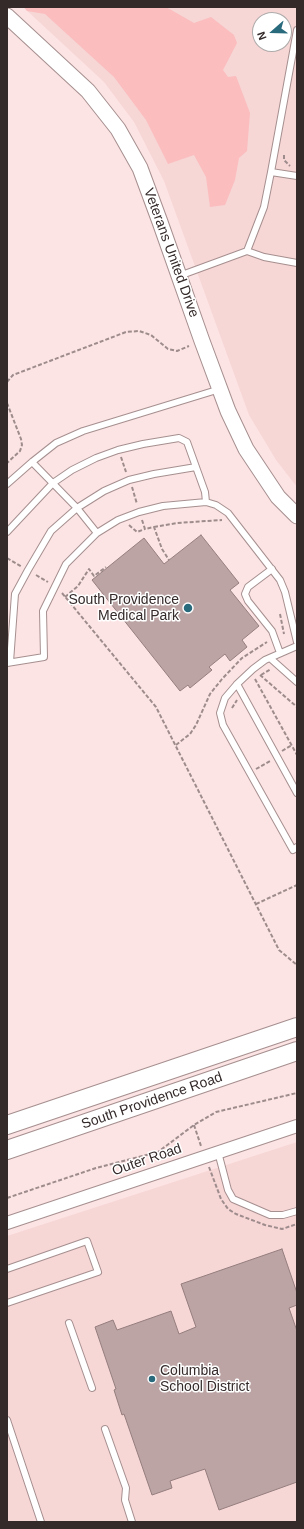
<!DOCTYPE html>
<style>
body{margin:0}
#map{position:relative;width:304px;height:1529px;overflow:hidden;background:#fde4e4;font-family:Arial,sans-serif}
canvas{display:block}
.frame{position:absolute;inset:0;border:8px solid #342a2a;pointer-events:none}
.north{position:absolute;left:252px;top:12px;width:40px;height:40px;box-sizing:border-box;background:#fff;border:1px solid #aeaaaa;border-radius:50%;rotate:250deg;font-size:11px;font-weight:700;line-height:16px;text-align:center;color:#342a2a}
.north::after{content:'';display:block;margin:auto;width:14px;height:18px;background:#296a7d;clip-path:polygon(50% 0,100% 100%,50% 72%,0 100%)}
</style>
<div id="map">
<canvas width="304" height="1529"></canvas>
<div class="frame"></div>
<div class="north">N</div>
</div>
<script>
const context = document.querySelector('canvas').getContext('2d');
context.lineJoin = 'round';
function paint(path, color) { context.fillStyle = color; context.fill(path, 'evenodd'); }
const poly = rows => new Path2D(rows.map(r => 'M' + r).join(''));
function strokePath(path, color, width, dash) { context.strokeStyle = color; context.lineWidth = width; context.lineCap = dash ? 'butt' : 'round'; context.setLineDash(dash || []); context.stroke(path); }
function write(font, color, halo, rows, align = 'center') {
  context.font = font + ' Arial,sans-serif'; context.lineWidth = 3; context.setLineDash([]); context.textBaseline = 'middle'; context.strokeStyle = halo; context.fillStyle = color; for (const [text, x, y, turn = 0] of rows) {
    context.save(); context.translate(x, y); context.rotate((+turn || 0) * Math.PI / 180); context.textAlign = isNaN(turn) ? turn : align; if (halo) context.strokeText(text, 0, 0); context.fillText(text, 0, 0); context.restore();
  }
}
const built = poly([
 [23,7,297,7,297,487,276,460,249,415,164,181,134,122,104,82],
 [260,20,284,20,284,44,260,44],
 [297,1142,297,1522,7,1522,7,1236]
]);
const green = poly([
 [24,7,166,7,194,23,211,17,234,35,237,43,223,70,228,77,236,76,250,113,247,151,239,158,235,180,225,205,210,207,206,177,194,155,168,164,146,120,114,77,45,14,27,11]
]);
const building = poly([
 [201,535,239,583,230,590,259,626,242,640,247,647,230,661,225,654,209,667,212,670,190,688,188,685,180,691,92,580,144,538,164,564,201,535],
 [282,1249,297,1293,297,1305,289,1308,297,1331,297,1482,219,1510,205,1469,170,1481,172,1488,152,1495,124,1414,122,1415,114,1390,116,1389,95,1327,113,1320,117,1330,171,1311,179,1334,196,1327,181,1284,282,1249]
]);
const path = poly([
 [284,155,284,160,290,166],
 [7,382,13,375,126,332,139,331,151,335,168,349,177,351,189,346],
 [7,403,21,439,22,445,20,451,7,463],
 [121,457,126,472],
 [132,487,137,504],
 [142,520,145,529,154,527,162,549,169,560],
 [129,525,137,532,145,529],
 [154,527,177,523,222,520],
 [7,558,22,567],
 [36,575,48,582],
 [62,593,156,707,279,950,297,965],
 [65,597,78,586,89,569,94,576,106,567],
 [280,614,284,634],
 [260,675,297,707],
 [261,675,271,669],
 [255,679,297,755],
 [232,708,237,700],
 [176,745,190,734,196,725,210,694,222,679,242,658,267,642],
 [282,751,292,745],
 [256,769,270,761],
 [256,904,297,885],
 [194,1125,201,1146],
 [209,1167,221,1199,228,1209,236,1214,265,1225,282,1229,297,1224],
 [7,1198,96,1168,158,1152,194,1125,216,1112,297,1093]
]);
const service = poly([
 [271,172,297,176],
 [247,251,264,257,297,263],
 [179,276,247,251,264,207,271,172,297,30],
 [32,462,77,508,97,533],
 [7,484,32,462,56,443,83,431,220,389],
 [7,532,53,483,72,470,96,458,118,450,143,444,179,438,187,442,205,492,206,502,216,505,228,513,280,580,285,592,297,642],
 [272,569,248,587,245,594,248,601,272,631,280,653],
 [297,646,265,660,253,669,237,684,225,698,220,713,223,725,293,850,297,847],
 [270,658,297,682],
 [10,662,15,594,28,570,51,531,77,508,104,491,129,480,154,474,196,467],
 [7,663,44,657,43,611,66,564,97,533,118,520,139,512,163,506,206,502],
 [237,684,297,793],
 [218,1152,228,1190,233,1199,270,1215,283,1215,297,1211],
 [7,1269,87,1241,98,1272,7,1303],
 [69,1323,92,1388],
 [7,1420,41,1522],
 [105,1429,126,1488,125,1500,132,1522]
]);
const minor = poly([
 [7,1223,297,1126]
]);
const tertiary = poly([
 [7,16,88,91,118,129,140,168,160,222,202,341,228,411,246,449,278,497,297,516]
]);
const secondary = poly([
 [7,1125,297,1027],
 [7,1150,297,1051]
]);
const markers = [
 [188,608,5,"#296a7d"],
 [152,1379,4,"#296a7d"]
];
const streetNames = [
 ["Veterans United Drive",171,253,70],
 ["South Providence Road",152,1101,-19],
 ["Outer Road",147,1160,-19]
];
const poiNames = [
 ["South Providence",179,600],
 ["Medical Park",179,616],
 ["Columbia",160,1371,"left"],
 ["School District",160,1387,"left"]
];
paint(built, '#f7d6d6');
paint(green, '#fbbdbe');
paint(building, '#bca4a4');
strokePath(building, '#957e7e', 1);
strokePath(service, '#a68f8f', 8);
strokePath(minor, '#a68f8f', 14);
strokePath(tertiary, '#a68f8f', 17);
strokePath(secondary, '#a68f8f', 20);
strokePath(path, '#9e8c8c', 2, [4, 2]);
strokePath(service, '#fff', 6);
strokePath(minor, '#fff', 12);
strokePath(tertiary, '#fff', 15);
strokePath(secondary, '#fff', 18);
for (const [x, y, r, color] of markers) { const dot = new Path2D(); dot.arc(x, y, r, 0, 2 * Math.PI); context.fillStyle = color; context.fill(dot); strokePath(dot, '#fff', 1.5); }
write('14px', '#342a2a', '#fff', streetNames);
write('14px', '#342a2a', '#fff', poiNames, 'right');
</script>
